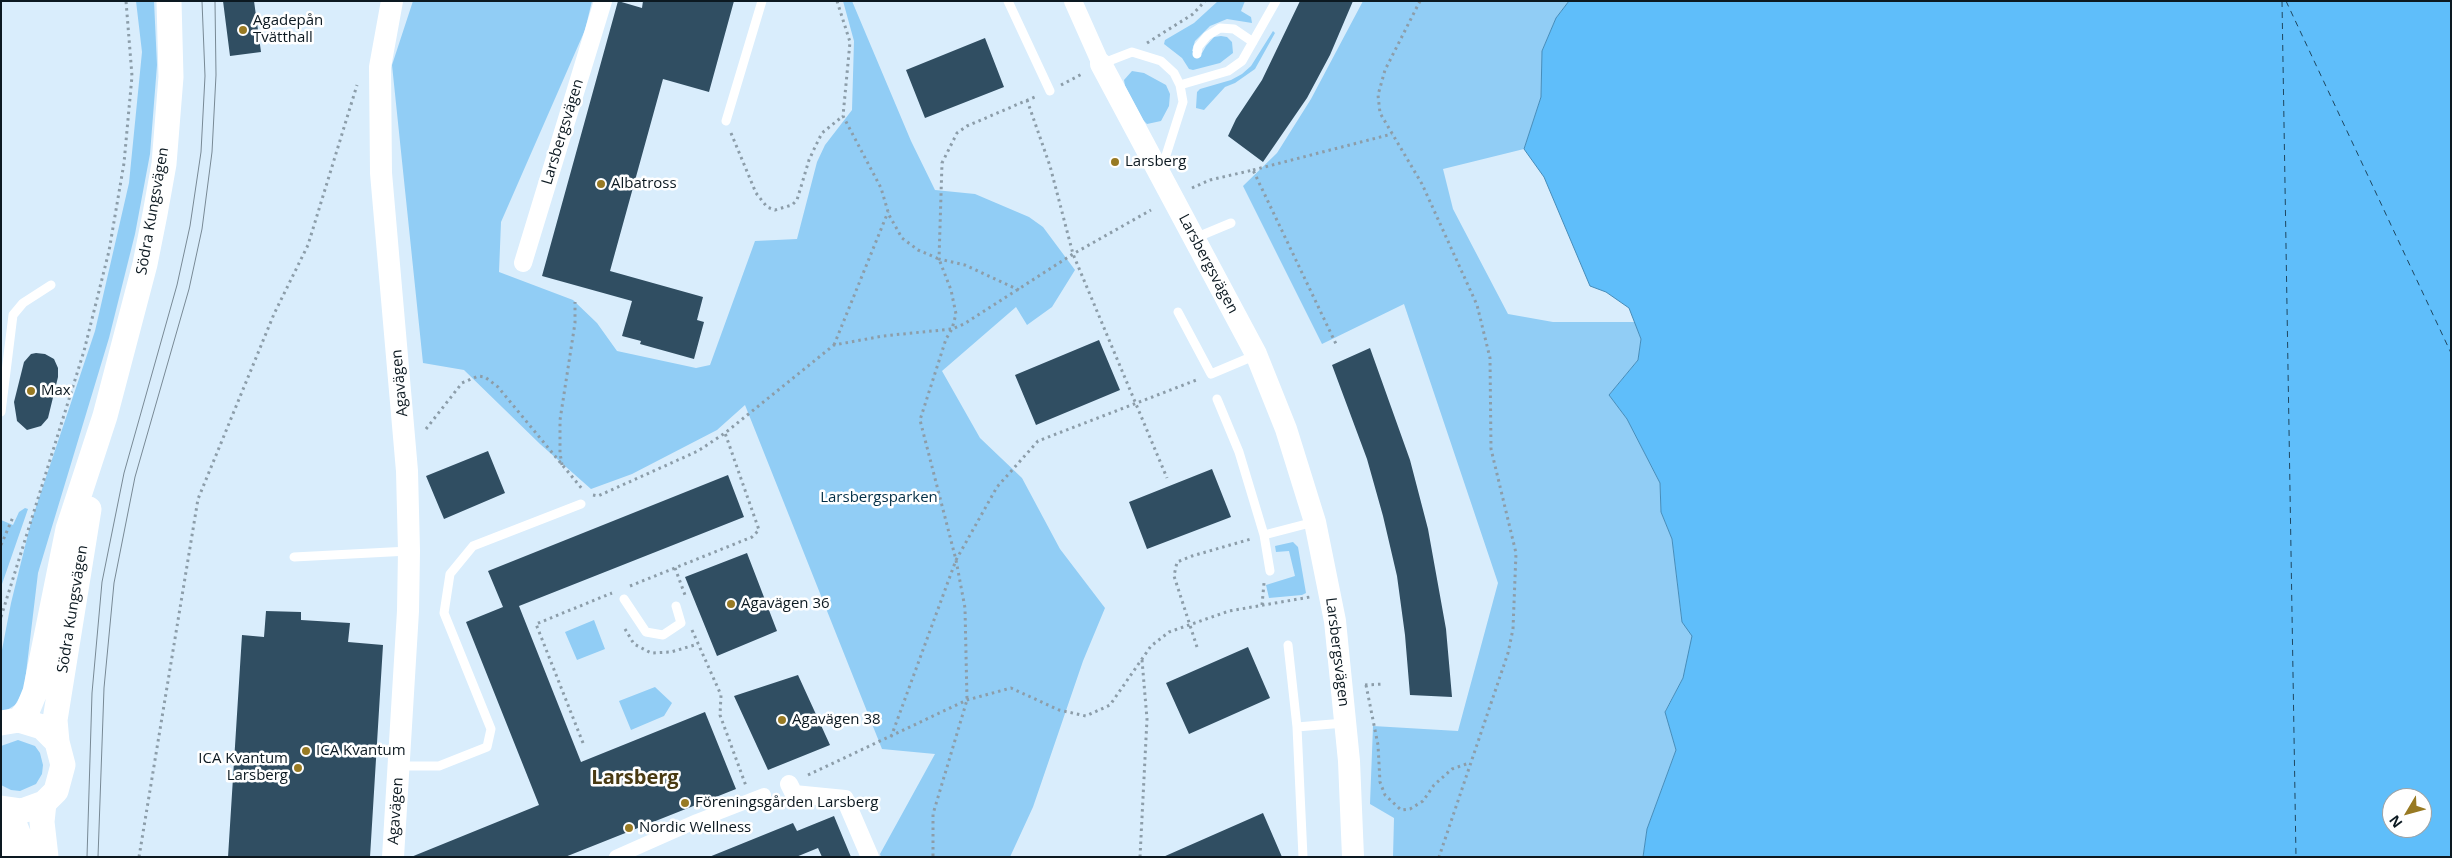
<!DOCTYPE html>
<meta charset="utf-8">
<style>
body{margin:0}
#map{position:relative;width:2452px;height:858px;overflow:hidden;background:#d9edfc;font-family:"Open Sans",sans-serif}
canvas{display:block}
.frame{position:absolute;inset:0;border:2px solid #0c1921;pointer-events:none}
.north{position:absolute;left:2382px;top:788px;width:50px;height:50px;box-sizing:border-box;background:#fff;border:1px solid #9ea3a6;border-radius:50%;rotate:233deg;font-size:14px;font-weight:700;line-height:20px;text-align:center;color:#0c1921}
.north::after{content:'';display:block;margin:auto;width:18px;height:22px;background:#987a23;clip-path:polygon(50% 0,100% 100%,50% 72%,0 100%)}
</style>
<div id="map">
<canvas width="2452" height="858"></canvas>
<div class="frame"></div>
<div class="north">N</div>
</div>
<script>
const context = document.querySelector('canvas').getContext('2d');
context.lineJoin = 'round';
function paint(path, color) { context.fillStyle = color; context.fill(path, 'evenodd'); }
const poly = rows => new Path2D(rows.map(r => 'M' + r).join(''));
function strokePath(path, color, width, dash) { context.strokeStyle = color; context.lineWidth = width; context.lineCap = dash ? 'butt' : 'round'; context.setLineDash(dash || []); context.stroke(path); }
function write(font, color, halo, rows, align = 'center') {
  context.font = font + ' "Open Sans",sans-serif'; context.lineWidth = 5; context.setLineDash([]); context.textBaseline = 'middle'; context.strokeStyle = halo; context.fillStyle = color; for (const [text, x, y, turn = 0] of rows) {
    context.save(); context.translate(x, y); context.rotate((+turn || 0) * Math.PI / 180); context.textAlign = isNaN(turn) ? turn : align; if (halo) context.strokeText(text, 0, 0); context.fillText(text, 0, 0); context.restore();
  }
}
const green = poly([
 [136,1,154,1,157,65,150,154,135,234,109,338,38,573,24,690,15,705,4,712,1,711,1,655,11,603,31,522,95,331,129,183,142,52],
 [413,1,592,1,585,30,501,222,499,272,573,300,597,323,617,351,696,368,710,365,755,241,797,239,817,162,825,145,852,110,854,41,843,1,852,1,911,141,935,190,975,194,1029,217,1043,227,1075,270,1052,307,1027,325,1016,307,942,371,980,438,1022,478,1060,549,1105,608,1083,661,1033,807,1010,857,881,857,880,854,935,754,882,749,745,405,717,430,632,474,591,489,540,444,464,370,423,363,392,65],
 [1218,1,1245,1,1241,11,1251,17,1252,23,1227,19,1210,26,1195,41,1192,51,1202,53,1206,46,1214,37,1221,36,1227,37,1232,42,1233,53,1220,63,1193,70,1189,69,1182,58,1164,44,1165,40,1194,23],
 [1363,1,1569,1,1556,18,1542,51,1541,97,1524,149,1443,169,1453,209,1508,314,1553,322,1635,322,1641,339,1638,360,1609,395,1627,419,1660,483,1661,512,1672,539,1682,622,1693,636,1683,678,1665,711,1676,750,1647,829,1643,857,1393,857,1394,818,1370,804,1373,726,1458,731,1498,583,1404,304,1322,344,1243,186,1277,153,1311,99],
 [1273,31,1275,33,1255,69,1235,83,1225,87,1204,110,1196,108,1197,92,1200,89,1231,80,1242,74,1251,66],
 [1132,71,1144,73,1166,85,1170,94,1169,106,1161,121,1147,124,1143,120,1125,86,1124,80],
 [25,508,28,509,1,587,1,520,13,525,19,512],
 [1293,542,1298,547,1306,593,1302,595,1269,598,1266,585,1295,576,1289,551,1276,552,1275,546],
 [594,620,605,649,577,660,565,632],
 [655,687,672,703,664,716,631,730,619,701],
 [18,740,35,746,40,753,43,765,42,774,36,784,20,791,11,790,1,785,1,746]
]);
const water = poly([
 [1569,1,2451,1,2451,857,1643,857,1647,829,1676,750,1665,712,1683,678,1692,636,1682,622,1672,539,1661,512,1660,483,1627,419,1609,395,1638,360,1641,339,1629,308,1606,292,1590,286,1544,177,1524,149,1541,97,1542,51,1556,18,1569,1],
 [2392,798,2422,798,2422,828,2392,828,2392,798]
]);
const ferry = poly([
 [2282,1,2296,857],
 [2286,1,2451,353]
]);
const building = poly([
 [223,1,254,1,261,52,230,56],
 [618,1,642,8,643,1,734,1,709,92,663,79,610,271,703,297,697,320,704,322,694,359,640,344,641,341,622,336,632,301,542,276],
 [1300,1,1353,1,1330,55,1307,98,1263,162,1228,136,1236,119,1262,80],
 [985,38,1004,87,925,118,906,70],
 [1099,340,1120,390,1036,425,1015,375],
 [1370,348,1410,460,1428,529,1446,629,1452,697,1410,695,1405,635,1397,576,1383,516,1367,459,1332,365],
 [36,353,45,354,54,359,58,368,58,377,48,418,41,426,27,430,17,421,14,402,24,362,31,354],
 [488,451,505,493,444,519,426,476],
 [1212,469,1231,517,1147,549,1129,502],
 [728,475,744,517,519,606,581,762,705,712,736,789,565,857,411,857,539,805,466,622,503,607,488,571],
 [747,553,777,631,717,656,685,577],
 [266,611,301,612,301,620,350,623,348,642,383,645,370,857,228,857,242,635,264,637],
 [1248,647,1270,698,1189,734,1166,683],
 [798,675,830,745,768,770,734,696],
 [1263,813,1282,857,1163,857],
 [834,816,851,857,822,857,818,848,796,857,709,857,793,823,797,831]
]);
const path = poly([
 [837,1,850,42,843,116,881,188,889,215,902,238,918,250,939,259,951,290,956,314,952,329,946,339,920,420,956,560,965,608,967,700,933,814,933,857],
 [1420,1,1385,70,1378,95,1380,113,1422,184,1477,305,1490,358,1491,449,1516,553,1513,629,1508,653,1439,857],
 [1147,43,1193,14,1205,1],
 [1061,85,1082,74],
 [1027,100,1050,166,1073,254,1167,478],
 [731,133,756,193,767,207,775,210,792,205,797,200,809,160,816,145,822,133,843,116],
 [1253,170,1392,134],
 [1192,188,1210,180,1253,170,1336,344],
 [1019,290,965,265,939,259,942,163,957,133,967,126,1037,96],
 [834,345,888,212],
 [426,429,462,383,478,376,485,377,498,387,583,490],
 [562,465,560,453,560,420,575,323,575,302],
 [593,495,598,496,698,451,725,433,834,345,883,336,952,329,964,324,1073,254,1151,210],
 [1,545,13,517],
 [675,568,685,595],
 [630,586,752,537,759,530,725,433],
 [1262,605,1264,583],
 [1,617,84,351,109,251,124,163,132,76,126,1],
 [625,629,634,644,651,653,671,652,698,644],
 [692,630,721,695,720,715,746,786],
 [1197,647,1174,576,1177,562,1192,556,1251,539],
 [1365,685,1383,684],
 [1366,685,1378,745,1380,782,1385,795,1401,810,1410,809,1423,801,1434,785,1452,769,1469,763],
 [891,737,956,560,997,487,1038,441,1199,379],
 [583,743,536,624,612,593],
 [808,775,967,700,1011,688,1059,710,1086,716,1110,705,1151,646,1169,632,1229,611,1310,597],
 [139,857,198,499,274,314,308,245,357,85],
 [1140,857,1147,719,1142,660]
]);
const service = poly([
 [1008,1,1050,91],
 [1197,54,1198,47,1207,36,1220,28,1234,29,1253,42],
 [1101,64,1132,52,1161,61,1174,73,1180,85,1183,102,1161,171],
 [1180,85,1228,71,1242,61,1276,1],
 [726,121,762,1],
 [1195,238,1231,223],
 [1178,312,1211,374,1256,355],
 [1217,399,1239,452,1264,535,1270,571],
 [1,412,13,315,23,303,51,285],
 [1264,535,1314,522],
 [294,557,409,551],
 [624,599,646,632,663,635,681,623,676,606],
 [1288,645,1297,727,1303,857],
 [1297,727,1344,723],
 [399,766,439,766,487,747,491,729,444,613,450,574,473,546,581,504]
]);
const pedestrian = poly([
 [616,857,697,821,764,795]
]);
const minor = poly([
 [1073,1,1101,64],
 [523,263,603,1],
 [789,784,794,794,845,799,870,857]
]);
const tertiary = poly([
 [392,1,380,67,381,173,407,471,409,551,408,611,393,857],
 [1101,64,1256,354,1286,429,1315,522,1335,621,1349,761,1353,857]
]);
const secondary = poly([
 [19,720,28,709,35,692,68,529,105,416,145,264,155,214,164,164,171,77,169,1],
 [1,723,19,720,42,727,57,742,63,765,56,791,44,803,22,811,1,808],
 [57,742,55,720,89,509],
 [44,803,42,822,46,857],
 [1,808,16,828,23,845,25,857],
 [1,842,8,857]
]);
const tram = poly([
 [87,857,92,693,102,582,124,473,177,285,190,226,201,152,205,76,202,1],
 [98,857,104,688,114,583,135,477,189,289,202,229,212,152,216,75,215,1]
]);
const markers = [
 [243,30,5,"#987a23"],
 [1115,162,5,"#987a23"],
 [601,184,5,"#987a23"],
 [31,391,5,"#987a23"],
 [731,604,5,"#987a23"],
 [782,720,5,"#987a23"],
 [306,751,5,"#987a23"],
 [298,768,5,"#987a23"],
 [685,803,5,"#987a23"],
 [629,828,5,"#987a23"]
];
const poiNames = [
 ["Agadepån",253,21],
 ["Tvätthall",253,38],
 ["Larsberg",1125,162],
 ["Albatross",611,184],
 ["Max",41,391],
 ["Agavägen 36",741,604],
 ["Agavägen 38",792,720],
 ["ICA Kvantum",316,751],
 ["ICA Kvantum",288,759,"right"],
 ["Larsberg",288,776,"right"],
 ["Föreningsgården Larsberg",695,803],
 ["Nordic Wellness",639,828]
];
const streetNames = [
 ["Larsbergsvägen",563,132,-73],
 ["Södra Kungsvägen",153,211,-80],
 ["Larsbergsvägen",1208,264,62],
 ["Agavägen",400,383,-95],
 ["Södra Kungsvägen",73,609,-81],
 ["Larsbergsvägen",1337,652,83],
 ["Agavägen",396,811,-86]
];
const parkNames = [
 ["Larsbergsparken",879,498]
];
const districtNames = [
 ["Larsberg",635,778]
];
paint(green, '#91cdf5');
paint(water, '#5fbefa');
strokePath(water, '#468cb9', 1);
strokePath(ferry, '#1f4760', 1, [6, 5]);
paint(building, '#304e62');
strokePath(path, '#8c9da9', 3, [2.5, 4]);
strokePath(service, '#fff', 9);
strokePath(pedestrian, '#fff', 14);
strokePath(minor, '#fff', 18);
strokePath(tertiary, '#fff', 22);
strokePath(secondary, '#fff', 25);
strokePath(tram, '#788995', 1);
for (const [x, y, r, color] of markers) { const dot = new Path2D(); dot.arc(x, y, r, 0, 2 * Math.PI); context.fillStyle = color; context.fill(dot); strokePath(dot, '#fff', 2); }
write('15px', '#0c1921', '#fff', poiNames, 'left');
write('15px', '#0c1921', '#fff', streetNames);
write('15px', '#032f46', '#fff', parkNames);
write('bold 20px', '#493a12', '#fff', districtNames);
</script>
